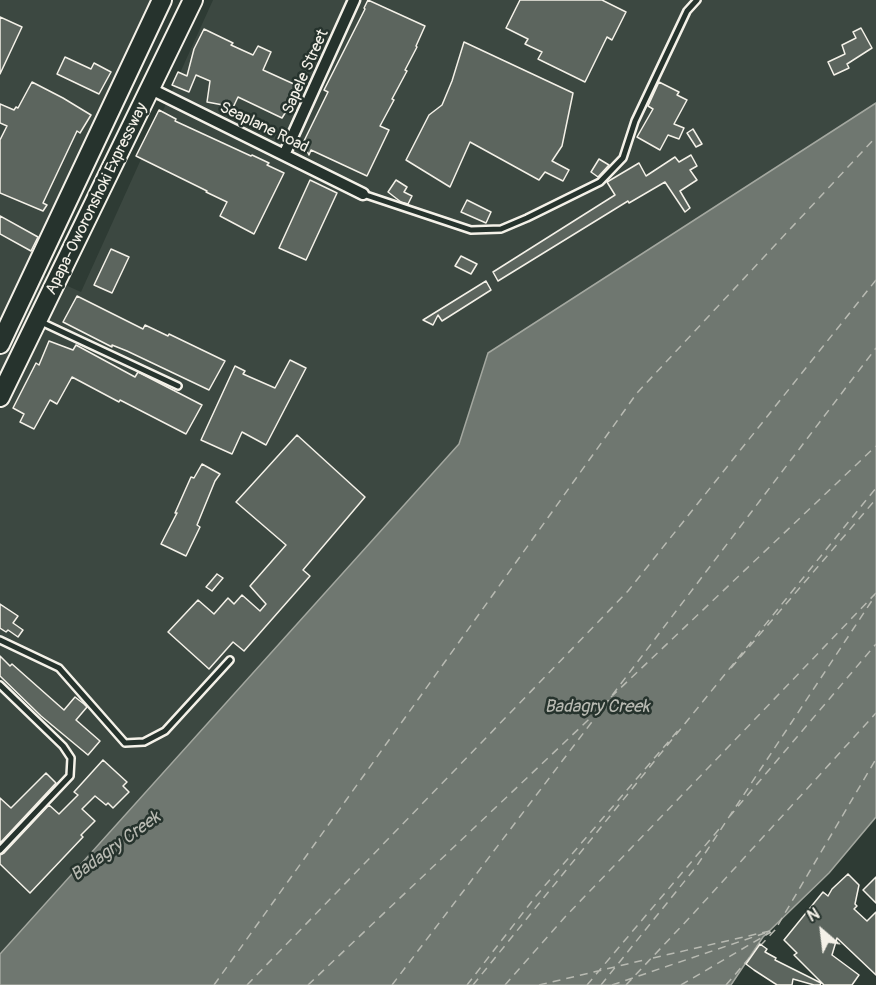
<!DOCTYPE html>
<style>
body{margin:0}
#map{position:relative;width:876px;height:985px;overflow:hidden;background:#2e3b34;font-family:Pangolin,sans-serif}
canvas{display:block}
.north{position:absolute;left:792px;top:901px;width:60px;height:60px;-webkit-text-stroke:4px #26332d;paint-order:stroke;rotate:332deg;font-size:16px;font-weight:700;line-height:24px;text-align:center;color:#f4f1e8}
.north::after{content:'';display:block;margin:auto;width:21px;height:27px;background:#f4f1e8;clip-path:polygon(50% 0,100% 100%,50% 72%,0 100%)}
</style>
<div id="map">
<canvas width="876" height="985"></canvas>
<div class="north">N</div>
</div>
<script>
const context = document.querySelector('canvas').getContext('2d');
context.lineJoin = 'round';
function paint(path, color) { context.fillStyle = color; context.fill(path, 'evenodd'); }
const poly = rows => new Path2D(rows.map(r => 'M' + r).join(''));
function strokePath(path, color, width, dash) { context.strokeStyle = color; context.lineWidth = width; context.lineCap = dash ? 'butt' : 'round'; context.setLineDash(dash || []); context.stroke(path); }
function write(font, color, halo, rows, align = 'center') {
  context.font = font + ' Pangolin,sans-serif'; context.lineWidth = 5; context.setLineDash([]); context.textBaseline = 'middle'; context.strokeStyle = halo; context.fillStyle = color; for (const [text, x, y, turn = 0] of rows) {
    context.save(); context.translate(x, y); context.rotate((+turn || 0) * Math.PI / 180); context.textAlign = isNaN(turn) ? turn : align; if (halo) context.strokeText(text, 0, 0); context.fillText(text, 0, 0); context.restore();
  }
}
const built = poly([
 [0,0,162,0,34,271,81,292,213,0,876,0,876,103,488,353,459,444,0,954]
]);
const water = poly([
 [876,103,876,817,829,873,763,937,731,985,0,985,0,954,459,444,488,353,876,103]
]);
const ferry = poly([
 [731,668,876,499],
 [611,697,876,446],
 [729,817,876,644],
 [760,946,775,930,876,759],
 [653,958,774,930],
 [214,985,637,393,876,137],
 [247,985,628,591,876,280],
 [308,985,604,705],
 [392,985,876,348],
 [467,985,536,896,681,727],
 [473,985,876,488],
 [505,985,565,917,876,593],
 [539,985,648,959],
 [587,985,720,828],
 [601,985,696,867,875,596],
 [612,985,765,933],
 [626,985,693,914,876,713],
 [681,985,771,932],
 [726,985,751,956]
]);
const building = poly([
 [368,0,425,26,416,46,417,47,405,70,407,71,392,99,394,100,380,126,389,130,367,176,311,150,309,155,303,143,328,92,324,90,365,9,364,8,368,0],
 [520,0,602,0,626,12,612,40,607,37,585,82,538,59,542,52,525,44,528,39,506,28,520,0],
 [0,17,22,27,0,74,0,17],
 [861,28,872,48,847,64,849,68,834,75,828,62,845,54,842,45,856,38,853,32,861,28],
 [204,29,233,43,231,45,253,55,258,46,271,52,263,70,296,85,288,101,289,102,287,110,282,118,238,97,230,114,220,109,223,105,207,102,210,81,196,75,189,92,172,85,178,72,187,76,194,49,204,29],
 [464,42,573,93,562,146,552,161,569,170,563,181,545,172,539,180,470,142,450,187,406,160,429,115,442,105,452,81,464,42],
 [65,57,91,69,94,63,111,72,99,94,57,74,65,57],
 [32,82,63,98,91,115,80,133,77,131,43,203,47,205,43,211,0,193,0,140,7,126,0,123,0,104,14,110,16,107,18,108,32,82],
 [659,82,679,92,677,95,687,100,674,124,684,128,679,139,668,135,660,150,637,137,653,109,648,106,659,82],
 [159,110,176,119,175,121,251,156,252,155,269,163,267,165,284,173,254,234,220,216,227,202,206,192,207,191,136,156,159,110],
 [693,129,702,144,696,147,687,133,693,129],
 [691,155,697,166,690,170,697,180,680,191,690,208,685,212,665,182,629,203,628,201,498,281,493,272,615,195,607,182,639,163,646,176,675,157,679,162,691,155],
 [599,159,609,165,598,177,591,172,599,159],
 [310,180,337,193,306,260,279,248,310,180],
 [396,180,407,187,404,192,412,196,408,204,401,202,388,192,396,180],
 [467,200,491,212,486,223,461,212,467,200],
 [0,216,38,237,31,251,0,234,0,216],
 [111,249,129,257,112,293,94,285,111,249],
 [461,256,477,264,471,274,455,266,461,256],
 [486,281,491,290,442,321,438,315,433,325,423,320,486,281],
 [77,296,143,329,145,325,168,336,169,334,225,361,209,390,127,351,112,345,112,347,63,322,77,296],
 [49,341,73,350,76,345,135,377,138,372,202,405,186,434,120,400,119,402,72,377,57,404,50,400,34,429,20,422,24,414,13,408,36,363,39,365,49,341],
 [290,360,306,368,266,445,242,432,232,454,201,440,235,366,245,371,243,374,275,388,290,360],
 [297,435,365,497,303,570,310,576,244,651,233,642,209,669,168,632,198,600,214,614,228,598,234,604,242,595,260,611,266,604,250,586,286,545,236,502,297,435],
 [202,464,220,474,215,481,197,525,200,527,186,556,161,544,177,513,175,513,191,477,194,478,202,464],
 [217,574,223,578,212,591,206,587,217,574],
 [0,604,18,616,13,623,23,630,18,637,8,630,6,632,0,628,0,604],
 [0,656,10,666,12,664,64,710,75,697,84,704,87,707,76,720,100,741,88,755,41,716,0,676,0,656],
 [103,760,127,782,123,786,129,792,113,808,108,803,106,805,95,796,82,809,95,821,81,835,83,837,30,893,0,864,0,855,4,853,49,805,59,814,78,795,74,792,103,760],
 [46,773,56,783,0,843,0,798,11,808,46,773],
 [848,874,859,885,855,904,857,906,854,909,867,921,876,912,876,975,837,938,832,955,859,975,852,985,824,985,794,955,797,953,784,940,823,892,828,896,832,889,848,874],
 [876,877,876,903,863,890,876,877],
 [760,944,767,949,765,952,776,958,775,960,821,983,820,985,814,985,793,979,792,985,777,985,754,970,746,964,760,944]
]);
const lane = poly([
 [363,194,471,230,501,229,527,218,600,182,623,158,635,121,687,11,697,0],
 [39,321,178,386],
 [0,640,59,668,125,743,144,742,165,731,230,660],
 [0,685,63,746,71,758,70,776,0,850]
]);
const street = poly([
 [151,89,363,194],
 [284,155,354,0]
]);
const primary = poly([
 [0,344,162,0],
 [0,397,193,0]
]);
const streetNames = [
 ["Sapele Street",306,72,-66],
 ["Seaplane Road",264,128,26],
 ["Apapa-Oworonshoki Expressway",97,199,-64]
];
const waterNames = [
 ["Badagry Creek",597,707],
 ["Badagry Creek",116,847,-36]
];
paint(built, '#3c4841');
paint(water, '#6f7770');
strokePath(water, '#a4a8a0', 1.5);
strokePath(ferry, '#b8bab2', 1.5, [8, 6]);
paint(building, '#5c655e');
strokePath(building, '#f4f1e8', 1.5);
strokePath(lane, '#f4f1e8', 10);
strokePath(street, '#f4f1e8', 15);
strokePath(primary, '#f4f1e8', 22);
strokePath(lane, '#26332d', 5);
strokePath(street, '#26332d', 10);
strokePath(primary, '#26332d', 18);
write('16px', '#f4f1e8', '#26332d', streetNames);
write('italic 18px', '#b8bab2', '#26332d', waterNames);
</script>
